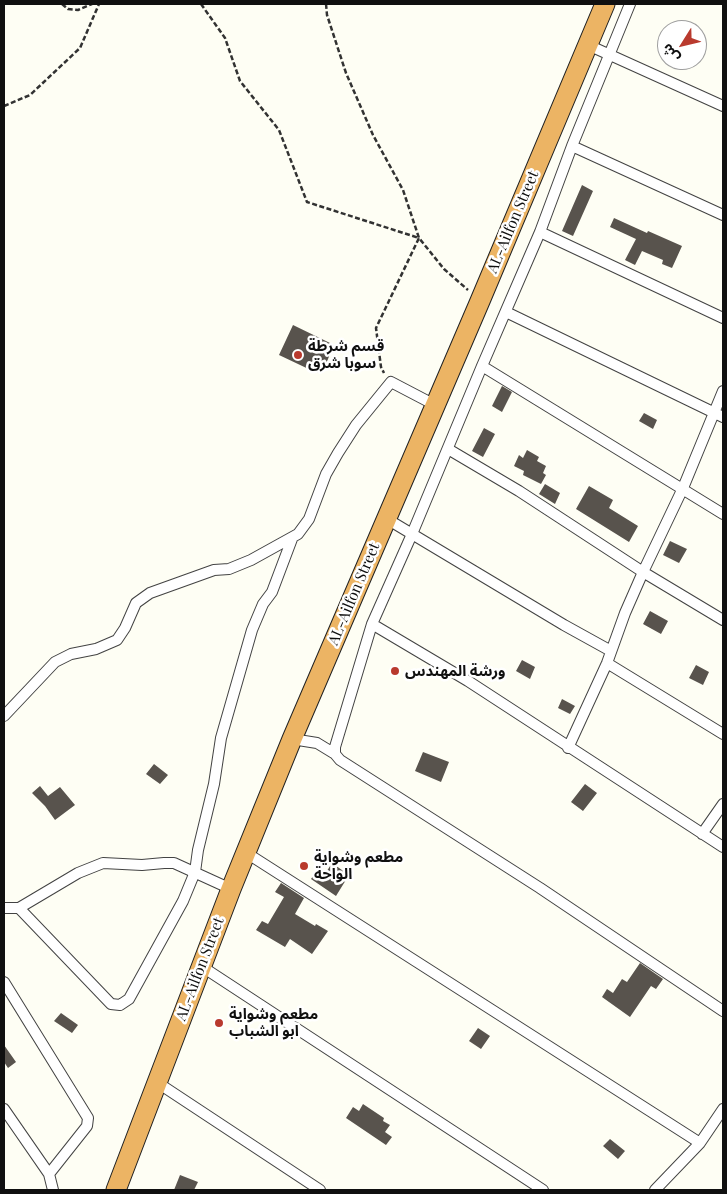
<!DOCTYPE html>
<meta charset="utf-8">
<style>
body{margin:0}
#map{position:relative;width:727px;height:1194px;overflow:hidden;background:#fefef4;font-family:"Playfair Display","Noto Sans Arabic",serif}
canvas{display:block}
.frame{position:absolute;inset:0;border:5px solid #101010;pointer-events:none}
.north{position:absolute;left:657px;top:20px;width:50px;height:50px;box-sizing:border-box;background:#fff;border:1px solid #9f9f9f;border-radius:50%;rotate:234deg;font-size:14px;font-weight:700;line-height:20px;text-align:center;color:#101010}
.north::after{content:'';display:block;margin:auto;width:18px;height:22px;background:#b93a2e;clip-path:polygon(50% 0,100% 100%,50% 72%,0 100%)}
</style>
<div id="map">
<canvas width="727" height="1194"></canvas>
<div class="frame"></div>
<div class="north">ش</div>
</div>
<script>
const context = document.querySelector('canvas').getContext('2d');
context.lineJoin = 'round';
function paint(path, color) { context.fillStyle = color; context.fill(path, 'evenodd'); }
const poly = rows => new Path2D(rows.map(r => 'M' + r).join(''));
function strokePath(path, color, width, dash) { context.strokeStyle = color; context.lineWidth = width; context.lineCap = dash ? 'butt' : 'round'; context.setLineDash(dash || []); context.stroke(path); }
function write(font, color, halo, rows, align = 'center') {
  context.font = font + ' "Playfair Display","Noto Sans Arabic",serif'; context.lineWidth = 5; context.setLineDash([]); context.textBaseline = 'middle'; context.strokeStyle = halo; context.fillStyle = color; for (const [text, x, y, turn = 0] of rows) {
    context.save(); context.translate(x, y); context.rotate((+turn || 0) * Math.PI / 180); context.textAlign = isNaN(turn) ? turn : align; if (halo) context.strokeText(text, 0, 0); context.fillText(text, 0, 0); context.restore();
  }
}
const building = poly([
 [582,185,593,191,573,236,562,231],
 [614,218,647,233,648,231,682,246,672,268,662,264,663,260,642,251,635,265,625,260,636,239,610,227],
 [293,325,330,343,326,352,330,354,326,364,322,362,317,373,279,355],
 [502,386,512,392,502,412,492,406],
 [644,413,657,420,653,429,639,421],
 [484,428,495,434,483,457,472,451],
 [527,450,539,457,537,461,546,466,543,473,546,475,541,484,523,475,524,471,514,466,519,455,523,458],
 [545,484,560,493,555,504,539,494],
 [589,486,613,500,609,508,638,526,629,542,576,509],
 [670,541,687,549,679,563,663,555],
 [650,611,668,621,661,634,643,624],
 [522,660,535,667,530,679,516,671],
 [696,665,709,672,703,685,689,678],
 [562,699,575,706,570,714,558,708],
 [423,752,449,762,441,782,415,771],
 [154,764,168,775,160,784,146,774],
 [585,784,597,793,583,811,571,802],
 [40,786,48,796,60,787,75,805,55,820,45,806,32,793],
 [332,863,349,875,336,896,311,879,318,869,325,874],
 [281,883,304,898,295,914,315,926,316,924,328,931,312,954,290,939,285,947,256,930,262,921,268,924,284,897,275,892],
 [640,963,663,979,656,989,651,986,630,1017,602,997,607,989,613,993,622,979,627,982],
 [61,1013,78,1025,72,1033,54,1021],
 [478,1028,490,1036,481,1049,469,1041],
 [4,1045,16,1062,8,1068,4,1062],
 [363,1104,384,1118,383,1121,390,1125,385,1132,392,1137,386,1145,346,1118,353,1107,359,1111],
 [610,1139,625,1151,618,1159,603,1146],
 [180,1175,198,1182,194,1190,174,1190]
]);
const path = poly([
 [62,4,68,9,78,10,92,4],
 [201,4,225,38,240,81,279,130,307,202,419,238,376,328,381,367,384,373],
 [326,4,327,15,346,73,373,135,403,190,419,238,444,269,468,290],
 [4,106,30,95,80,48,99,4]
]);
const street = poly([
 [588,45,723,106],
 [572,146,723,215],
 [540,232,723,318],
 [506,312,723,417],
 [482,366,723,514],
 [448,449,519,491,643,572,723,620],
 [387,519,564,625,611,651],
 [372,624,468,681,723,847],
 [607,663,723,734],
 [4,716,55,662,71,654,96,649,117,640,125,628,136,603,150,593,214,570,229,569,251,560,298,534,309,519,326,474,338,453,356,425,391,382,435,405],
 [292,739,317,743,335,754,340,760,540,888,723,1011],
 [568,748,607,663,625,613,643,572,683,488,723,391],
 [335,754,335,747,372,624,412,534,482,366,540,232,572,146,630,4],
 [702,834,723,804],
 [245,852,700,1143],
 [4,908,19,908,78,873,103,863,142,865,164,863,174,863,231,889],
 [19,908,111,1004,120,1005,129,999,183,901,195,872,198,850,214,784,221,738,252,630,263,604,272,592,292,539],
 [201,966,543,1190],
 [4,982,88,1118,87,1126,49,1174],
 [158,1083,320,1190],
 [4,1109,49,1174,53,1190],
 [655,1190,700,1143,723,1109]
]);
const highway = poly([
 [116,1190,231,889,292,739,480,301,605,4]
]);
const markers = [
 [298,355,5,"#b93a2e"],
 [395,671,5,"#b93a2e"],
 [304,866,5,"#b93a2e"],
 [219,1023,5,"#b93a2e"]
];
const streetNames = [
 ["AL-Ailfon Street",513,222,-67],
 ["AL-Ailfon Street",354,594,-67],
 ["AL-Ailfon Street",200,969,-69]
];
const poiNames = [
 ["قسم شرطة",308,346],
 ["سوبا شرق",308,363],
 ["ورشة المهندس",405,671],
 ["مطعم وشواية",314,857],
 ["الواحة",314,874],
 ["مطعم وشواية",229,1014],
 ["ابو الشباب",229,1031]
];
paint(building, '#58534d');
strokePath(street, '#434343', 12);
strokePath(highway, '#212121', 21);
strokePath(path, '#323232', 2.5, [5, 2.5]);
strokePath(street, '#fff', 10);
strokePath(highway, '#ecb464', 19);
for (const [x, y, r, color] of markers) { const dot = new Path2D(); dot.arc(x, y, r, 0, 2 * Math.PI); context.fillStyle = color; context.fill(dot); strokePath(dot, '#fff', 2); }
write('15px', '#101010', '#fff', streetNames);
write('bold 15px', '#101010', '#fff', poiNames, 'left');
</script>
